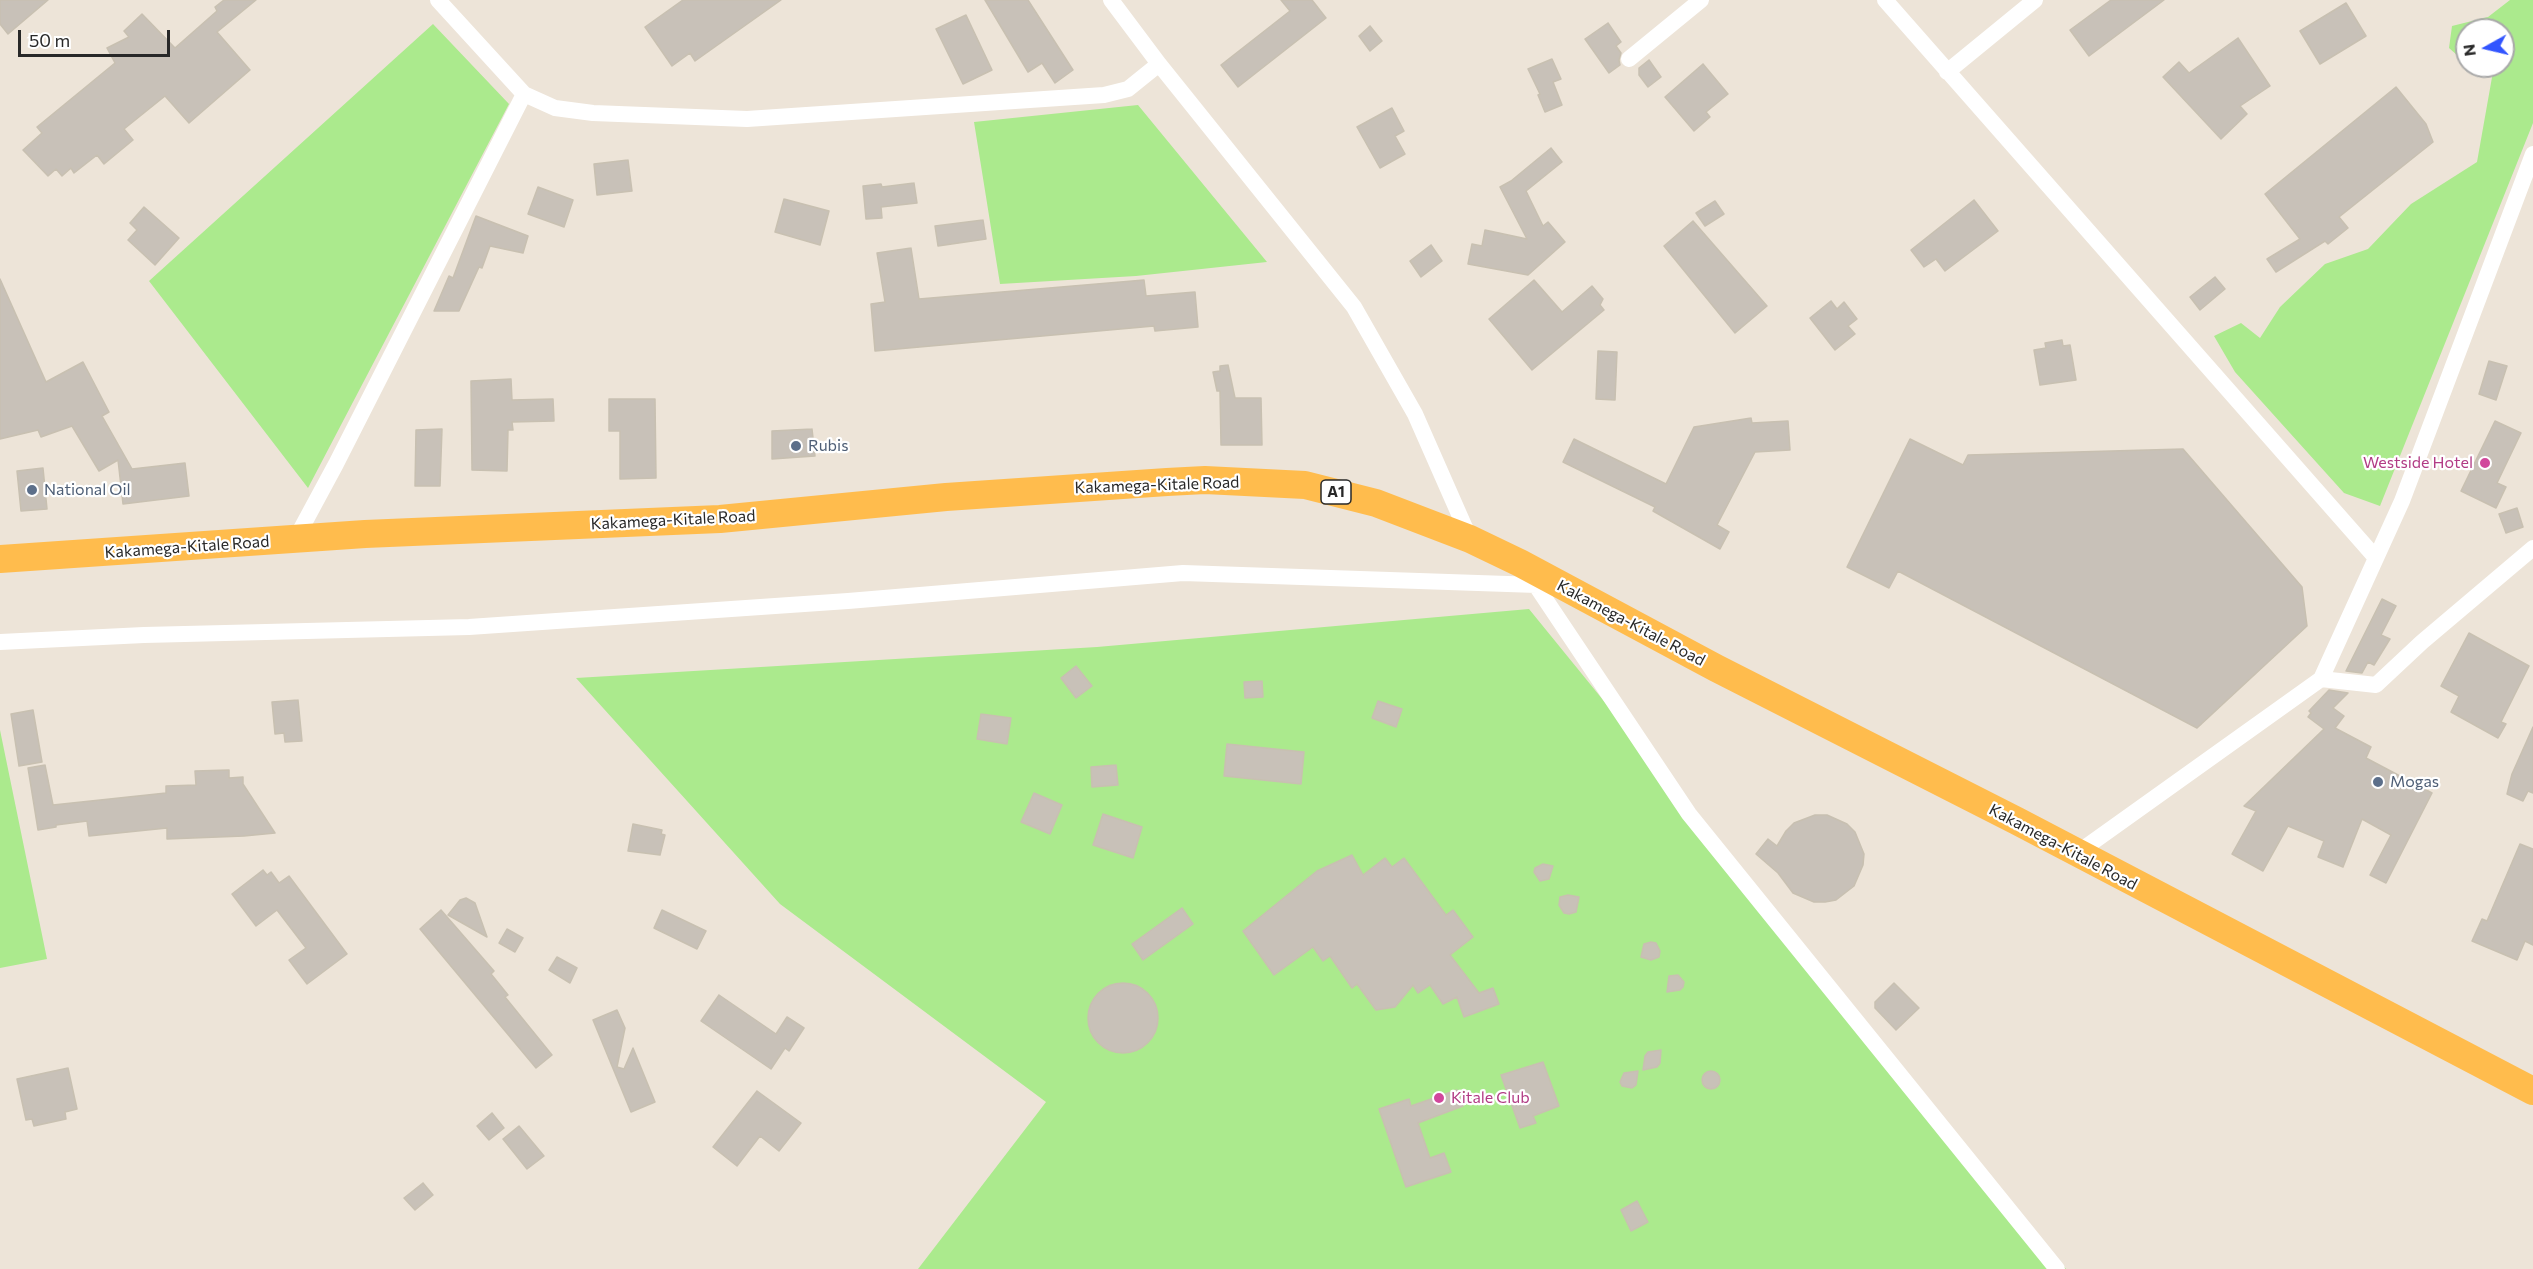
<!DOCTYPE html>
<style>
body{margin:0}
#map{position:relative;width:2533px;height:1269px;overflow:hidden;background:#ede4d8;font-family:Commissioner,sans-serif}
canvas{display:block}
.north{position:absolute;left:2455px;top:18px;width:60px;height:60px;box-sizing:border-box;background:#fff;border:2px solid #a9a9a9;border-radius:50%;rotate:262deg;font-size:16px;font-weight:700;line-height:24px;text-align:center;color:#282828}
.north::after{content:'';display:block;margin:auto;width:21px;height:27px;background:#3255ff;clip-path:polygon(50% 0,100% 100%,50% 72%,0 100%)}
.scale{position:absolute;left:18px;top:30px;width:152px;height:27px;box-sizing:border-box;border:3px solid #282828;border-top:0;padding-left:8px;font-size:18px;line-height:21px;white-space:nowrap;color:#282828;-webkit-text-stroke:4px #fff;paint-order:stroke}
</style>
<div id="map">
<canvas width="2533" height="1269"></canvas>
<div class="north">N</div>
<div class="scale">50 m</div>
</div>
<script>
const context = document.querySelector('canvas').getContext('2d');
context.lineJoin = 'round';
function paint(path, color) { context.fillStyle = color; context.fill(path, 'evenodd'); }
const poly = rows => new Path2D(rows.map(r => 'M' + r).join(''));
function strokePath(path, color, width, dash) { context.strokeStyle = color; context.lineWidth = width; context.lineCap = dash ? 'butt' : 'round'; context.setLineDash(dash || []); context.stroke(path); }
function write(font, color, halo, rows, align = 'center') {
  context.font = font + ' Commissioner,sans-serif'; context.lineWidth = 4.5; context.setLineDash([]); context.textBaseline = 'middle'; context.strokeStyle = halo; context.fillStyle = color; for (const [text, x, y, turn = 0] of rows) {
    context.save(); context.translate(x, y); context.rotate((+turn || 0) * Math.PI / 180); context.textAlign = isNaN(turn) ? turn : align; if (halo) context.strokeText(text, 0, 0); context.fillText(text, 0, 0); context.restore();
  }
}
const green = poly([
 [2510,0,2533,0,2533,123,2380,506,2344,493,2235,372,2214,336,2241,323,2260,338,2280,307,2325,264,2368,249,2411,204,2477,162,2494,66,2503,66,2503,30,2467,30,2466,63,2449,48,2452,26,2488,17],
 [433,24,509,104,308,488,149,281],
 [1138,105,1267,262,1136,276,1000,284,974,122],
 [1529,609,2066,1269,918,1269,1046,1102,780,904,576,678,1097,647],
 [0,730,47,959,0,968]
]);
const building = poly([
 [0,0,48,0,8,34,0,24,0,0],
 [224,0,256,0,217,32,250,70,189,123,165,96,124,129,133,140,104,164,97,155,74,173,71,168,62,176,56,169,48,176,23,150,42,133,37,127,115,63,107,48,129,37,124,31,142,14,175,48,217,11,215,7,224,0],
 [683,0,781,0,695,61,690,53,672,66,645,27,683,0],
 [985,0,1028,0,1073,70,1055,83,1042,63,1028,72,985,0],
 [1281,0,1312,0,1326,18,1238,87,1221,65,1290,11,1281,0],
 [2111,0,2164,0,2089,56,2070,30,2111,0],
 [2346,3,2366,36,2320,64,2300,31,2346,3],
 [966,15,992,70,963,84,936,29,966,15],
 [1608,23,1621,42,1616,46,1621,53,1619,60,1620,65,1609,73,1585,39,1608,23],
 [1370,26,1382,41,1370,51,1359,36,1370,26],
 [2238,38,2270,86,2240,106,2247,114,2221,139,2163,77,2179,62,2189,73,2238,38],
 [1552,59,1561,79,1553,82,1562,105,1545,112,1538,95,1540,94,1528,69,1552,59],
 [1649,60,1661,77,1648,87,1639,75,1639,68,1649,60],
 [1703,64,1728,94,1706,112,1710,117,1694,131,1665,97,1703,64],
 [2396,87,2426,124,2433,142,2339,217,2348,228,2328,244,2325,241,2276,272,2267,259,2300,239,2265,194,2396,87],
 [1392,108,1404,131,1395,136,1405,154,1380,168,1357,127,1392,108],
 [1551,148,1562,162,1526,191,1543,226,1548,222,1565,242,1528,275,1468,264,1472,244,1482,246,1485,230,1527,239,1500,187,1511,181,1551,148],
 [628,160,632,191,597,195,594,164,628,160],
 [914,183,917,203,881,207,882,218,866,219,863,186,881,184,882,187,914,183],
 [538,187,573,200,564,227,528,214,538,187],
 [784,199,829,211,820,245,775,232,784,199],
 [1974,200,1998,231,1945,271,1936,259,1924,267,1911,250,1974,200],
 [1715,201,1724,214,1705,226,1696,213,1715,201],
 [144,207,179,238,155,265,128,240,137,230,130,223,144,207],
 [476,216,528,236,523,253,490,246,482,268,479,267,459,311,434,311,449,276,453,278,476,216],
 [983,220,986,239,938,246,935,226,983,220],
 [1693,221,1767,306,1735,333,1664,246,1693,221],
 [1431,245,1442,261,1421,277,1410,261,1431,245],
 [911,248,919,299,1144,280,1146,296,1195,292,1198,327,1155,331,1154,326,875,351,871,304,885,302,877,253,911,248],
 [2215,277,2225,289,2200,310,2190,297,2215,277],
 [0,279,46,382,83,362,109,412,102,416,132,469,185,463,189,496,123,504,118,460,99,471,72,426,41,437,38,430,0,439,0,279],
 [1534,280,1562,312,1592,286,1603,299,1600,305,1604,310,1532,370,1489,319,1534,280],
 [1831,301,1837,309,1844,302,1857,319,1848,326,1855,334,1835,350,1810,318,1831,301],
 [2062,340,2063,346,2070,345,2076,380,2040,385,2034,350,2046,348,2045,343,2062,340],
 [1598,351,1617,352,1615,400,1596,399,1598,351],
 [2489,361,2507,366,2496,400,2479,394,2489,361],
 [1228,365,1235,398,1261,398,1262,445,1221,445,1220,391,1217,391,1213,372,1220,371,1220,366,1228,365],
 [511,379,512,400,553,399,554,421,512,422,513,430,508,430,507,471,472,470,471,381,511,379],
 [609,399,655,399,656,478,620,479,620,431,609,431,609,399],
 [1751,418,1752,423,1788,421,1790,450,1755,452,1717,525,1729,532,1720,549,1653,511,1655,507,1563,462,1574,439,1666,484,1694,427,1751,418],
 [2495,421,2521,433,2497,483,2506,487,2496,508,2461,491,2495,421],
 [442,429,440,486,415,486,416,430,442,429],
 [812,429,815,456,772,459,772,431,812,429],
 [1910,439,1963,465,1968,455,2183,449,2302,587,2307,626,2197,728,1898,571,1889,588,1847,567,1910,439],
 [43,468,47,509,21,511,17,471,43,468],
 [2517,508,2523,527,2506,533,2499,514,2517,508],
 [2382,599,2396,606,2381,635,2390,639,2374,665,2368,662,2362,673,2346,671,2382,599],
 [2469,633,2529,666,2501,722,2506,724,2498,738,2451,712,2459,696,2441,686,2469,633],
 [1076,666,1092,686,1076,698,1061,678,1076,666],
 [1262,681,1263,697,1245,698,1244,682,1262,681],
 [2329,690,2348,693,2333,708,2344,716,2335,728,2371,747,2366,758,2432,793,2386,883,2370,875,2391,835,2362,819,2343,867,2318,857,2324,841,2288,826,2263,871,2232,854,2256,811,2244,806,2324,729,2308,717,2311,713,2309,711,2329,690],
 [298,700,302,741,285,742,284,733,275,734,272,702,298,700],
 [1378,701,1402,709,1396,727,1372,718,1378,701],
 [33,710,42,762,19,766,11,714,33,710],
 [981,714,1011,718,1007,744,977,739,981,714],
 [2533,727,2533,793,2528,791,2523,801,2507,794,2512,774,2533,727],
 [1227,744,1304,752,1301,784,1224,776,1227,744],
 [45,765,53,805,166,793,166,786,196,785,195,771,229,770,229,778,243,777,243,784,275,833,244,836,167,839,167,828,89,836,87,821,56,825,56,827,38,830,28,768,45,765],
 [1116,765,1118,785,1092,787,1091,767,1116,765],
 [1034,793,1062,805,1050,834,1021,822,1034,793],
 [1103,814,1142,827,1133,858,1093,845,1103,814],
 [1815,815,1827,815,1847,824,1855,832,1864,854,1863,865,1854,886,1836,900,1825,902,1814,902,1793,893,1778,873,1756,854,1768,839,1777,846,1786,831,1794,823,1815,815],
 [633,824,662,830,661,834,665,835,660,855,628,851,633,824],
 [2520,844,2533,849,2533,945,2525,941,2517,960,2472,941,2482,919,2487,921,2520,844],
 [1352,855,1363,875,1385,858,1392,867,1404,858,1446,915,1453,910,1473,937,1450,955,1479,993,1493,988,1499,1004,1464,1017,1457,997,1443,1004,1430,985,1418,993,1413,985,1395,1007,1376,1010,1357,984,1352,988,1330,956,1323,961,1313,947,1274,975,1243,931,1317,871,1352,855],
 [1543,864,1553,866,1549,879,1540,881,1534,872,1535,868,1543,864],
 [263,870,267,875,271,872,279,883,289,876,347,954,307,984,289,960,306,948,277,910,256,926,232,894,263,870],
 [1568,895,1579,897,1576,912,1569,914,1564,913,1559,905,1560,897,1568,895],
 [466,898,475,903,487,937,448,915,460,900,466,898],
 [1182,908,1193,924,1143,960,1132,944,1182,908],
 [441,910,494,971,491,974,508,995,505,997,552,1055,536,1068,420,929,441,910],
 [662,910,706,931,697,949,654,928,662,910],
 [507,929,523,938,515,952,499,943,507,929],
 [1651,942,1656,943,1660,951,1659,957,1651,960,1641,957,1644,944,1651,942],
 [557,957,577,968,570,983,549,970,557,957],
 [1678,975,1684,982,1683,987,1680,990,1667,992,1669,976,1678,975],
 [1894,983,1919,1008,1896,1030,1875,1008,1875,1002,1894,983],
 '1088 1018a35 35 0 1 1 70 0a35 35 0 1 1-70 0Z',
 [719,995,776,1034,787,1017,804,1028,789,1051,785,1048,771,1069,701,1021,719,995],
 [617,1010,625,1028,617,1067,624,1069,633,1048,655,1102,631,1112,593,1020,617,1010],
 [1661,1050,1660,1063,1657,1067,1643,1070,1645,1056,1648,1052,1661,1050],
 [1543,1062,1559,1106,1533,1116,1536,1123,1520,1128,1501,1075,1543,1062],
 [68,1068,77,1109,65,1112,66,1119,34,1126,32,1119,26,1120,17,1079,68,1068],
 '1702 1080a9 9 0 1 1 18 0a9 9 0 1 1-18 0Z',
 [1638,1071,1636,1085,1632,1088,1622,1086,1620,1082,1624,1073,1638,1071],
 [1457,1090,1463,1106,1418,1123,1430,1158,1444,1153,1451,1172,1406,1187,1379,1109,1409,1099,1411,1106,1457,1090],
 [757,1091,801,1123,779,1151,760,1136,737,1166,713,1147,757,1091],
 [492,1113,504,1128,489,1140,477,1126,492,1113],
 [519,1126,544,1156,527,1169,503,1139,519,1126],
 [423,1183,433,1195,415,1210,404,1198,423,1183],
 [1637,1201,1648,1222,1631,1231,1621,1210,1637,1201]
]);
const minor = poly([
 [438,0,524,94,555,108,593,113,747,119,1104,95,1128,89,1159,64],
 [1111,0,1159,64,1354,307,1415,414,1470,539],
 [1885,0,2376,558],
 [1629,59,1701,0],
 [1947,72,2035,0],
 [295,540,336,464,524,94],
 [1531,578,1689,814,2057,1269],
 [0,642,144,635,469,627,848,601,1183,573,1537,585],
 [2321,679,2376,685,2422,642,2533,548],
 [2076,854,2321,679,2402,501,2533,154]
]);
const trunk = poly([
 [0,559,365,534,720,519,946,497,1167,482,1205,480,1305,485,1376,503,1470,539,1520,563,1716,668,2017,821,2533,1091]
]);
const markers = [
 [796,446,6,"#5c6f8a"],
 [2485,463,6,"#d1479c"],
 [32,490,6,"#5c6f8a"],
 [2378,782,6,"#5c6f8a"],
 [1439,1098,6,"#d1479c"]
];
const shields = [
 [1336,492,30]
];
const shieldNames = [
 ["A1",1336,492]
];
const serviceNames = [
 ["Rubis",808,446],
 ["National Oil",44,490],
 ["Mogas",2390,782]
];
const hotelNames = [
 ["Westside Hotel",2473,463],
 ["Kitale Club",1451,1098,"left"]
];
const streetNames = [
 ["Kakamega-Kitale Road",1157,485,-2],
 ["Kakamega-Kitale Road",673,520,-3],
 ["Kakamega-Kitale Road",187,547,-4],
 ["Kakamega-Kitale Road",1631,623,28],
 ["Kakamega-Kitale Road",2063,847,28]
];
paint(green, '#abea8d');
paint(building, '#c8c1b8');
strokePath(building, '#c8c0b1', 1.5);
strokePath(minor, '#fff', 16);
strokePath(trunk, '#ffbc4d', 28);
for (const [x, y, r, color] of markers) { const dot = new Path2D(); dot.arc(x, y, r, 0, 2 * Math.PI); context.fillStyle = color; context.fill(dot); strokePath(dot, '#fff', 2); }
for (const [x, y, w] of shields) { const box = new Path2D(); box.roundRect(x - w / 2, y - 12, w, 24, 4.5); context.fillStyle = '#fff'; context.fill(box); strokePath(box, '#282828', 1.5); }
write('bold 15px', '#282828', null, shieldNames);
write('16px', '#4e5e75', '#fff', serviceNames, 'left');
write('16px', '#b23c85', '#fff', hotelNames, 'right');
write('16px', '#282828', '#fff', streetNames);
</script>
